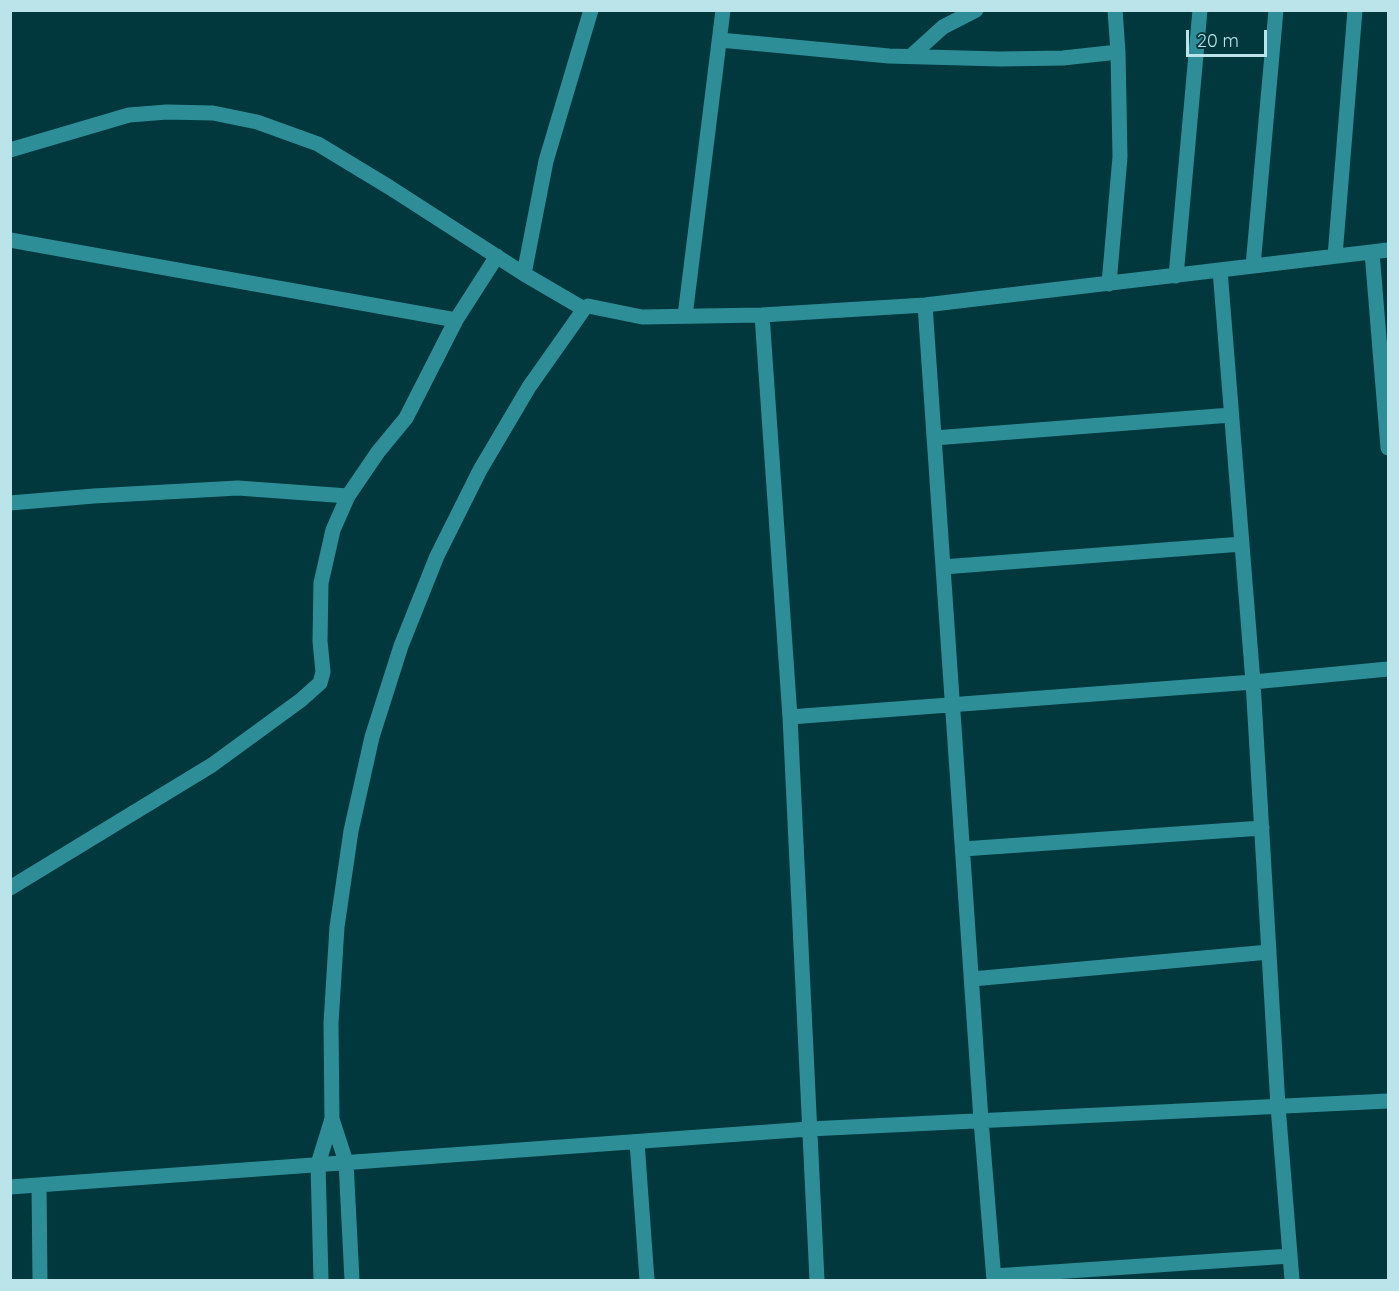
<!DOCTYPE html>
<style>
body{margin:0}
#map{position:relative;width:1399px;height:1291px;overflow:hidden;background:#00383d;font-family:Quicksand,sans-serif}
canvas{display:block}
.frame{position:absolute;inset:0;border:12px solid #bae4e9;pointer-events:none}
.scale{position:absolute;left:1186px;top:30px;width:81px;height:27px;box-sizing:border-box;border:3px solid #bae4e9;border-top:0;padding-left:8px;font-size:18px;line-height:21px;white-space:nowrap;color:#bae4e9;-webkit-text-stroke:4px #00383d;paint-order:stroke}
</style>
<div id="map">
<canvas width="1399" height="1291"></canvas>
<div class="frame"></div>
<div class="scale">20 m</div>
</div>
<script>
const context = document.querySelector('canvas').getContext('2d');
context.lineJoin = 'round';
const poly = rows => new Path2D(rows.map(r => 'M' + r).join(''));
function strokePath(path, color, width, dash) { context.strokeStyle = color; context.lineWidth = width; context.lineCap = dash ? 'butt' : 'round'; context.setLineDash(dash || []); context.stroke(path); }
const minor = poly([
 [720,40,889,56,1000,59,1063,58,1118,52],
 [911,56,943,27,976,10],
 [10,150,129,115,167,112,213,113,257,122,318,144,389,187,524,274,584,309,588,306,642,317,762,315,925,305,1388,250],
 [10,240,456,320],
 [1372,252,1388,448],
 [1335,256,1355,10],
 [1253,266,1276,10],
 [1220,270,1253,682,1278,1106,1292,1280],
 [524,274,546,161,591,10],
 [1176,276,1200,10],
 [1109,284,1120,157,1118,52,1115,10],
 [925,305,981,1120,994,1280],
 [762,315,790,717,817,1280],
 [685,316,723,10],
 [934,438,1231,415],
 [10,503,94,496,238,488,348,496],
 [943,567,1242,544],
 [790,717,1253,682,1388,669],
 [963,849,1262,828],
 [10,888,212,765,301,700,320,683,323,672,320,641,321,583,333,530,348,496,378,452,406,418,456,320,497,256],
 [972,979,1269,952],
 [332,1119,346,1162,352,1280],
 [637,1142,647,1280],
 [39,1185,40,1280],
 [10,1187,809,1129,1388,1101],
 [994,1276,1290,1256],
 [321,1280,318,1164,332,1119,331,1023,337,927,351,831,372,737,401,646,437,556,480,470,529,387,584,309]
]);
strokePath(minor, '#2e8e98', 15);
</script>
